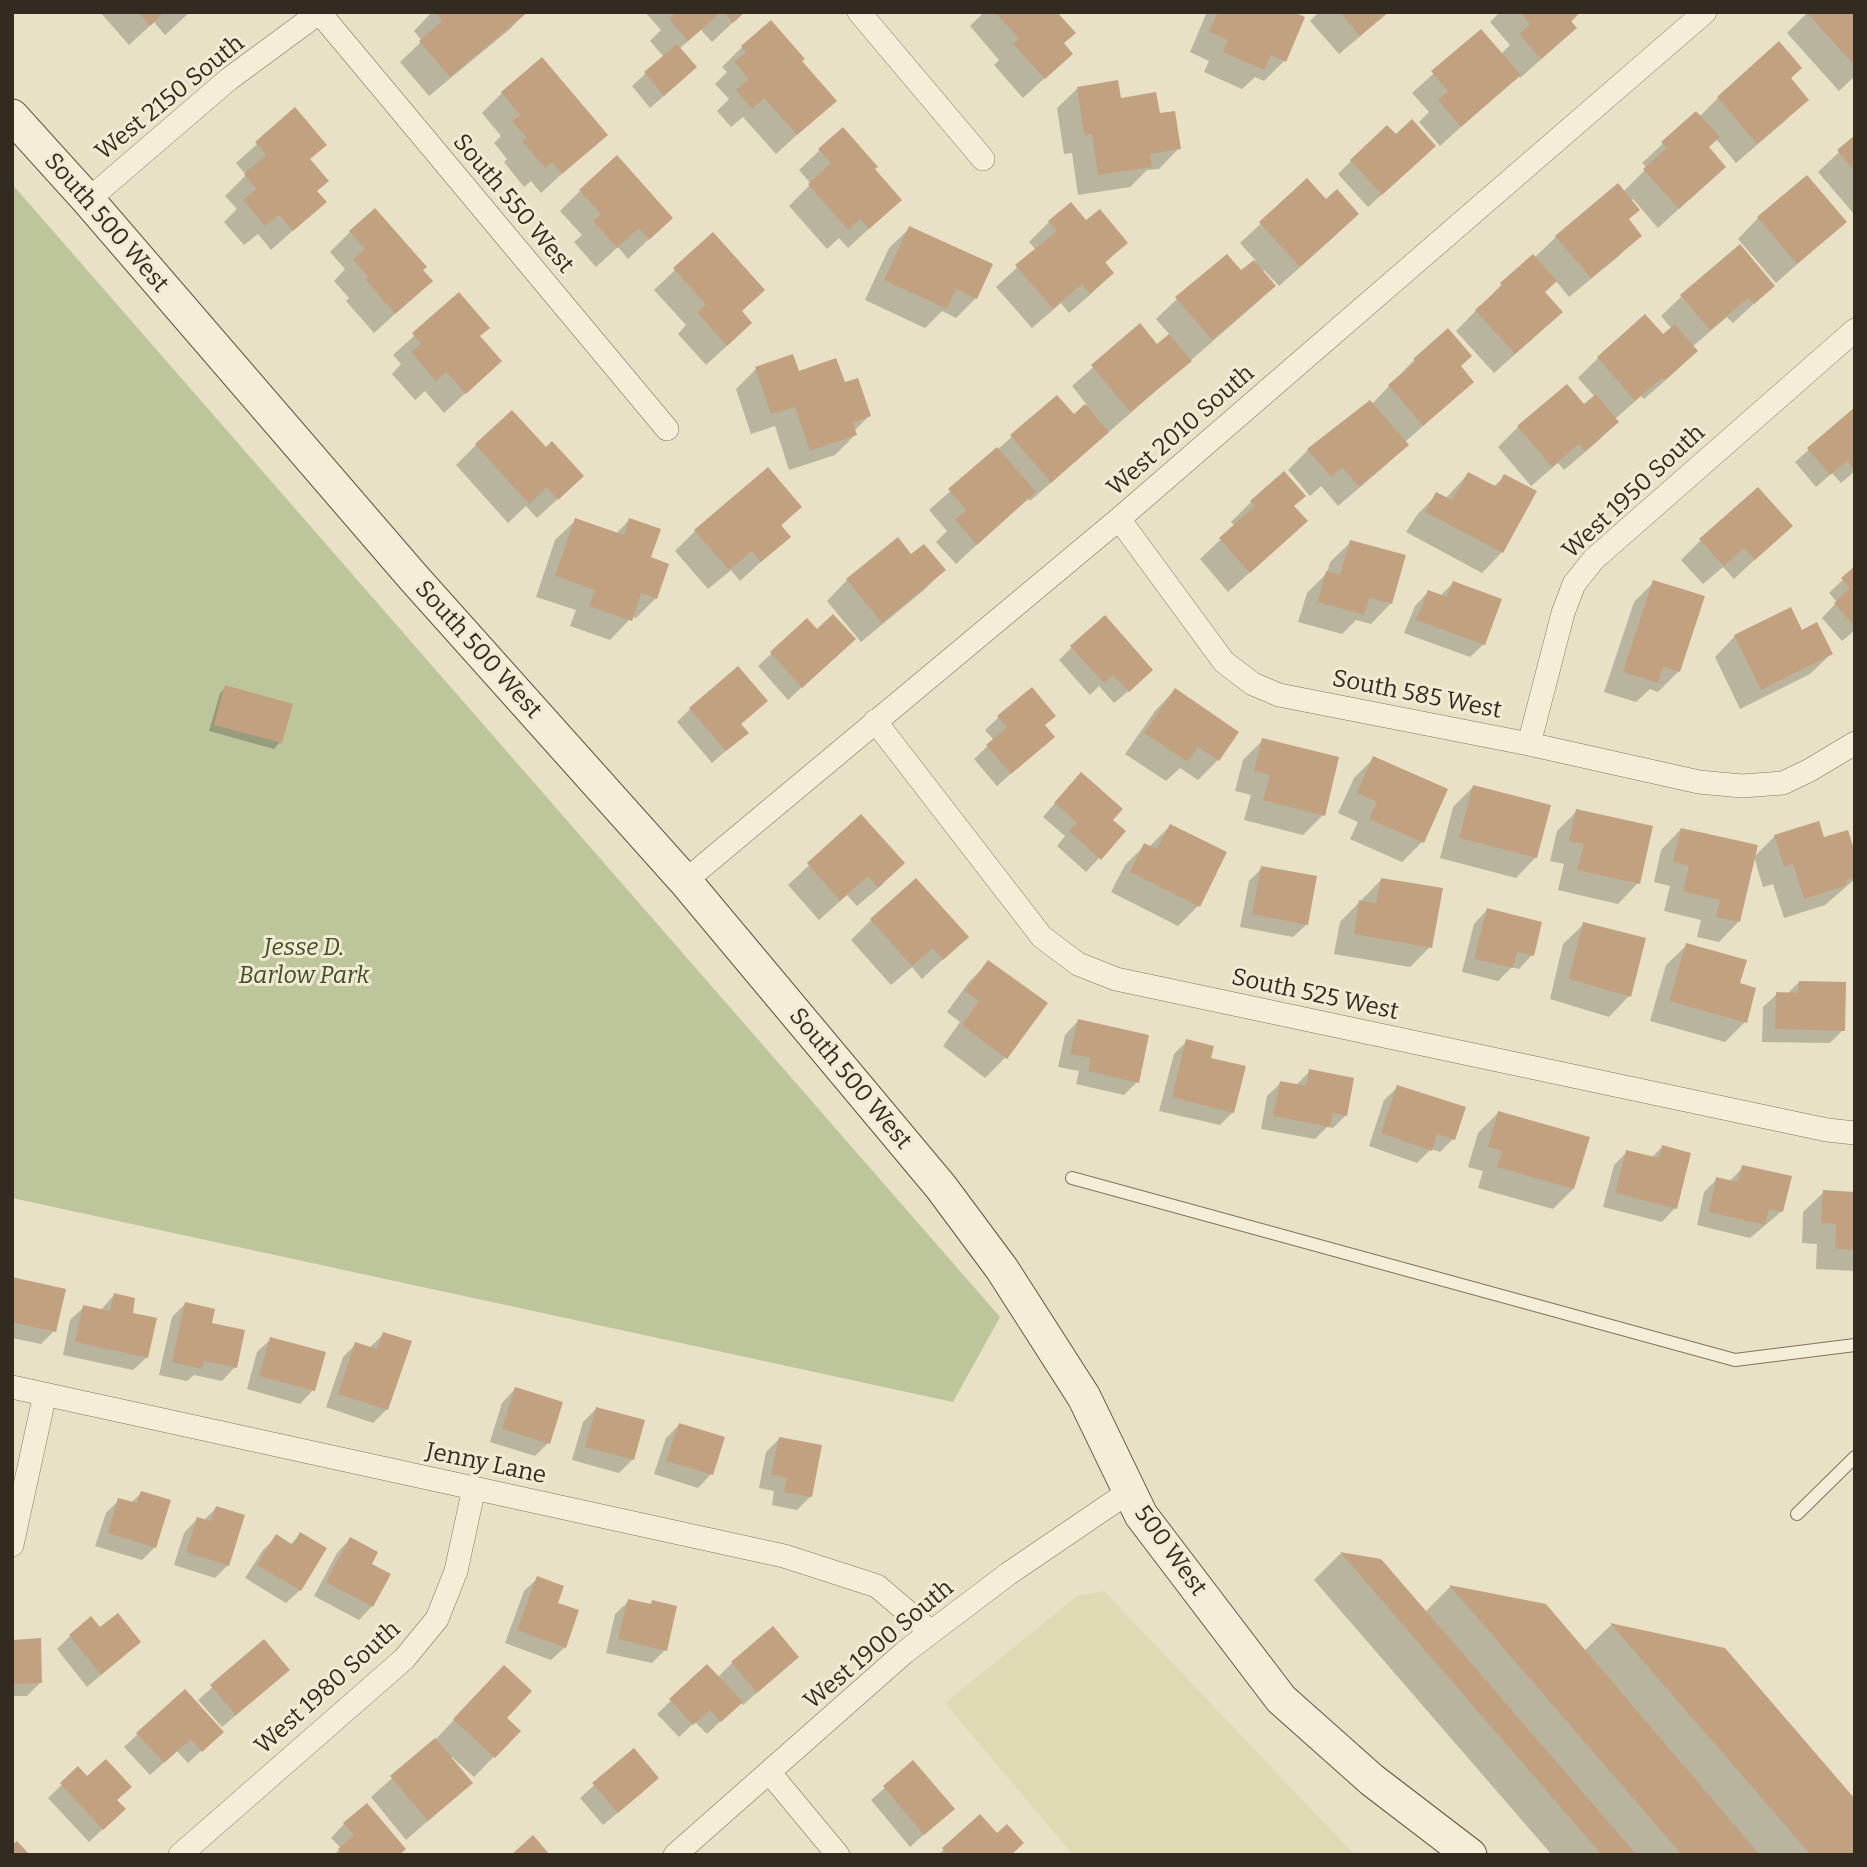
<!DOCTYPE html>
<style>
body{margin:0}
#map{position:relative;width:1867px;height:1867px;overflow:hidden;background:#e8e1c6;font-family:Bitter,serif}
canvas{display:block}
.frame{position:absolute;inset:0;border:14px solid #332b20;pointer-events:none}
</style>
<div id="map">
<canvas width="1867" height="1867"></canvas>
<div class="frame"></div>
</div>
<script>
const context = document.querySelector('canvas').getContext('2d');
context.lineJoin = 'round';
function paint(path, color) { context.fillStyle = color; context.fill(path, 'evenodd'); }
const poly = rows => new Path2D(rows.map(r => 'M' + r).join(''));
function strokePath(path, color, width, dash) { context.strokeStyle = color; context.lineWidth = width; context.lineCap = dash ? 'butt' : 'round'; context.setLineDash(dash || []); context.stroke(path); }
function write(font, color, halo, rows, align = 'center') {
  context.font = font + ' Bitter,serif'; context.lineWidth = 6; context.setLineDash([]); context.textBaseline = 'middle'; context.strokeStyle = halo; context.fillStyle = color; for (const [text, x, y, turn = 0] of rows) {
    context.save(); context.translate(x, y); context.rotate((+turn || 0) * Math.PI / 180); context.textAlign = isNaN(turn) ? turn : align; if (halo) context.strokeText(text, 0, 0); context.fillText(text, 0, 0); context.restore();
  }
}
const farmland = poly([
 [1104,1591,1350,1850,1355,1855,1073,1855,945,1703,1077,1596]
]);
const green = poly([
 [12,184,1000,1317,953,1402,12,1198]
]);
const shadow = poly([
 [100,12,190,12,165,35,154,22,129,45],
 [432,12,526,12,510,29,429,96,400,62,422,41,414,31],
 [645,12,744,12,712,42,701,30,679,49,681,81,650,108,632,86,664,57,650,41,661,30],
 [984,12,1055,12,1063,44,1071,54,1023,98,994,65,999,60,970,26],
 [1207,12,1290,12,1284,61,1264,81,1255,77,1242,89,1204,72,1209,61,1190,52],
 [1319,12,1389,12,1339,54,1310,21],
 [1500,12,1580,12,1570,23,1574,28,1554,48,1520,78,1518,75,1440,146,1419,122,1429,112,1412,93,1481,31,1501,54,1510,45,1490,22],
 [1808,12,1855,12,1855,76,1839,91,1787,33],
 [742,47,800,61,834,101,776,154,743,117,731,127,717,111,729,99,715,84,727,72,722,67],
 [1789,79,1806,99,1786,120,1736,163,1716,139,1707,148,1724,167,1658,228,1633,199,1630,201,1627,220,1639,235,1619,256,1569,297,1556,281,1544,293,1540,332,1494,373,1456,331,1501,285,1533,257,1534,258,1556,237,1623,192,1647,168,1642,163,1696,113,1699,117,1718,98],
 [1078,88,1120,100,1158,115,1179,148,1159,169,1147,170,1130,187,1078,195,1072,153,1064,154,1057,108],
 [502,93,605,134,541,193,531,181,524,187,504,162,507,159,494,143,501,136,482,113],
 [295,110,316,192,325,202,271,250,258,234,244,245,224,222,237,209,225,196,246,175,236,163],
 [1395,137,1421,159,1368,207,1338,174,1351,161],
 [1855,137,1855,214,1854,214,1818,172],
 [820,150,872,169,900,200,848,248,839,238,827,249,789,206,811,184,799,170],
 [1307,181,1337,234,1279,286,1264,270,1261,272,1274,286,1253,306,1030,501,1027,498,956,564,936,542,947,531,929,510,1057,397,1074,416,1087,405,1072,386,1140,326,1157,346,1170,335,1156,319,1177,299,1241,273,1256,261,1240,243],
 [580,191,671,218,628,259,618,247,596,267,574,242,582,235,560,211],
 [1758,218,1845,222,1776,283,1738,239],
 [1049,222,1086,223,1126,243,1104,264,1112,273,1092,293,1069,313,1061,303,1032,328,996,287,1036,250,1029,242],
 [910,228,976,298,956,318,942,311,925,328,865,300,889,248],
 [350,232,421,270,431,281,374,333,346,301,349,298,334,281,345,269,330,252],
 [712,235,740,312,730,343,706,365,678,334,686,325,654,290],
 [1773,286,1733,323,1727,317,1692,347,1696,351,1676,371,1644,399,1641,396,1615,419,1617,422,1597,442,1564,470,1558,463,1531,486,1498,447,1518,427,1584,407,1595,397,1578,378,1598,358,1663,337,1672,329,1661,316,1682,296],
 [459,295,478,337,500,361,444,413,425,391,415,400,392,374,401,364,393,355],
 [1414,360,1459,367,1472,382,1404,443,1406,445,1386,465,1338,506,1321,486,1310,496,1288,470,1308,450,1372,404],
 [756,369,798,373,843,385,869,416,854,431,855,435,835,455,789,470,775,426,751,434,736,389],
 [1855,409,1855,471,1841,483,1832,473,1816,487,1795,462],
 [476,445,546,449,561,496,537,518,526,506,508,523,456,465],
 [1468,474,1493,487,1505,476,1534,492,1502,552,1482,573,1406,532,1417,515,1437,494,1445,499],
 [1251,502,1293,507,1285,541,1228,592,1200,559,1235,526,1231,522],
 [800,507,780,527,788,537,740,581,731,570,708,589,675,551,695,531],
 [576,520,616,534,629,520,649,559,656,598,636,618,632,617,610,640,570,626,576,610,536,597,555,540],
 [1791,526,1734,579,1723,567,1703,584,1681,560,1701,540],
 [1351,542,1391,603,1371,624,1356,620,1342,634,1298,622,1307,593,1327,573,1330,562],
 [911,556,944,570,924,590,861,642,827,601,847,580],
 [1855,568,1855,630,1842,641,1822,618,1837,602,1829,593],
 [1654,582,1703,598,1678,672,1658,692,1650,689,1636,702,1604,692,1634,602],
 [1453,583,1484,644,1470,657,1404,633,1415,606,1428,592,1440,596],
 [807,621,840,652,788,700,758,666],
 [1802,632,1831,654,1810,674,1740,709,1715,657,1735,636],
 [1072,647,1138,683,1114,703,1099,686,1090,695,1059,660],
 [226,687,280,742,274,749,209,731,220,693],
 [1175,690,1218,760,1198,780,1180,768,1166,781,1125,754,1155,711],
 [690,709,752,714,740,725,746,733,712,763,677,722],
 [999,717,1043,726,1052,737,997,786,974,759,994,740,985,730],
 [1263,740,1323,815,1303,835,1244,820,1251,795,1235,791,1243,760],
 [1374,758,1422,842,1402,862,1350,839,1358,822,1338,813,1354,778],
 [1473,787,1536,857,1516,878,1440,858,1453,807],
 [1068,788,1111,820,1099,858,1086,872,1057,846,1065,836,1043,817],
 [1577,811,1638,883,1618,904,1558,890,1564,864,1550,861,1557,831],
 [861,817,883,884,857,906,847,895,819,920,788,885],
 [1170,826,1198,906,1178,926,1111,892,1125,865,1145,845,1150,846],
 [1681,829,1739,921,1719,942,1697,937,1701,920,1664,911,1670,886,1654,882,1661,850],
 [1775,836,1823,840,1855,859,1855,879,1825,905,1784,918,1773,884,1763,887,1754,857],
 [1262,868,1307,924,1293,937,1240,927,1249,881],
 [1381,880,1430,947,1410,967,1334,954,1340,922],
 [1487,910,1532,955,1519,969,1512,967,1498,981,1462,972,1474,924],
 [871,920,966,937,922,979,912,967,891,985,851,940],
 [1584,924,1629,996,1609,1017,1550,999,1563,944],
 [1687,945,1738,984,1745,1022,1725,1042,1650,1021,1666,965],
 [989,962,1005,1058,985,1078,943,1046,960,1022,947,1012,969,982],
 [1799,982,1843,1030,1830,1043,1762,1042,1763,1007,1777,994,1787,994],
 [1078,1021,1137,1082,1124,1095,1076,1084,1079,1071,1058,1067,1065,1035],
 [1187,1041,1209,1059,1233,1112,1220,1125,1159,1111,1174,1054],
 [1310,1071,1346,1115,1333,1128,1327,1127,1315,1139,1261,1129,1267,1096,1281,1083,1297,1084],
 [1398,1087,1453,1139,1440,1152,1431,1149,1417,1163,1369,1146,1384,1100],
 [1498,1113,1573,1189,1553,1209,1478,1188,1483,1171,1468,1167,1478,1133],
 [1662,1147,1675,1208,1662,1222,1603,1207,1614,1165,1627,1152,1651,1158],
 [1743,1167,1782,1211,1750,1238,1697,1225,1704,1192,1717,1179,1729,1182],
 [1824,1192,1855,1193,1855,1271,1816,1269,1817,1244,1802,1243,1803,1212],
 [12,1279,54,1331,41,1344,12,1338],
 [114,1295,130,1314,147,1357,133,1370,63,1355,70,1320,84,1307,100,1311],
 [185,1304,210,1324,235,1367,222,1381,194,1375,187,1381,159,1375,172,1317],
 [384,1334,387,1409,373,1423,326,1407,343,1357,356,1344,370,1347],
 [271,1339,313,1390,300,1404,247,1389,257,1352],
 [515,1389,548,1443,535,1456,490,1442,502,1403],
 [596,1409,643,1422,632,1460,619,1473,572,1460,583,1422],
 [679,1425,711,1474,698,1488,654,1474,666,1438],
 [779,1439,811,1496,797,1510,772,1505,774,1491,759,1488,766,1452],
 [141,1493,155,1547,142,1560,95,1546,106,1513,119,1500,131,1503],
 [216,1508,228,1565,215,1578,174,1565,184,1533,197,1519,203,1521],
 [300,1534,300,1590,286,1603,245,1578,263,1550,276,1537,290,1545],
 [350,1539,370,1565,372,1606,359,1620,314,1596,337,1553],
 [1340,1554,1380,1560,1425,1612,1450,1587,1545,1605,1584,1651,1611,1625,1724,1649,1855,1855,1552,1855,1314,1580],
 [538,1578,556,1604,565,1647,551,1660,505,1643,524,1591],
 [629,1601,649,1606,652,1602,665,1650,652,1663,606,1653,615,1614],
 [100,1629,139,1642,87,1687,57,1649,70,1636],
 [12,1642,40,1683,27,1696,12,1696],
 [264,1642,274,1683,222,1727,198,1700],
 [797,1657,743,1705,741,1702,707,1734,695,1722,679,1737,657,1714,706,1667,717,1678,732,1663],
 [484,1688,505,1718,518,1732,474,1777,452,1757,451,1759,471,1783,406,1840,371,1797,435,1740],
 [221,1732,188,1763,177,1751,150,1775,124,1747,138,1734],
 [633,1750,644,1791,603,1825,580,1798],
 [913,1763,952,1809,910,1847,871,1800],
 [78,1769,110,1822,89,1842,48,1798],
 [980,1816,1009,1855,938,1855],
 [344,1824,397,1855,334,1855,341,1848,331,1838]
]);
const building = poly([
 [138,12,165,12,150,26],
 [435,12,528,12,450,77,419,41,442,21],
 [677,12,721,12,688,41,669,19],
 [724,12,745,12,733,23],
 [995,12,1057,12,1076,33,1064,43,1073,54,1045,79,1013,44,1019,39],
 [1218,12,1294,12,1305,17,1286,62,1271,55,1264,70,1223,52,1228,40,1209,32],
 [1340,12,1388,12,1360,36],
 [1520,12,1581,12,1571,21,1577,28,1541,59,1519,34,1530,24],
 [1806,12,1855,12,1855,66],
 [771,20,805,59,802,61,837,101,797,135,764,98,752,109,736,90,749,79,734,62,746,52,741,46],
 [1481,29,1521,75,1461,127,1438,100,1448,91,1431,71],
 [1779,41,1802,68,1791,78,1809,100,1757,144,1717,97],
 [677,44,697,67,664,96,644,72],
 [542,57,608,135,562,174,552,162,545,168,522,141,527,138,512,121,520,115,501,92],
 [1118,80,1121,98,1156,92,1160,113,1175,111,1181,149,1150,154,1152,167,1098,175,1092,134,1084,135,1077,87],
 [295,107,327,145,310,159,329,181,317,191,327,202,293,231,279,215,265,226,243,200,256,189,244,174,266,155,255,142],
 [1696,111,1720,137,1709,147,1726,167,1679,209,1643,169,1667,148,1661,142],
 [1412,119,1436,146,1382,195,1350,160,1387,125,1396,134],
 [843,127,878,167,875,169,902,200,869,229,860,219,848,230,808,184,831,163,818,149],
 [1855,135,1855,172,1837,150],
 [617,155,673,218,649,240,639,228,617,248,593,221,601,214,579,190],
 [1807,175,1847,222,1797,264,1757,217],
 [1307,178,1326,199,1337,189,1359,214,1300,267,1259,222],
 [1618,183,1640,210,1629,219,1642,236,1591,278,1555,236],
 [1071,202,1086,220,1100,209,1128,243,1105,262,1114,273,1090,294,1082,284,1053,309,1015,265,1057,231,1048,221],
 [375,208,427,267,423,270,433,281,395,314,365,279,368,277,353,259,365,249,349,231],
 [909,226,993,264,977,299,956,289,947,309,884,280],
 [713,232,765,290,742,311,752,323,727,346,697,312,706,305,673,268],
 [1740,244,1775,286,1754,304,1748,298,1710,330,1680,295],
 [1227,254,1241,270,1254,260,1276,286,1212,340,1175,297],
 [1533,254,1557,281,1545,292,1563,312,1515,354,1475,310,1502,286,1500,283],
 [459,292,490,328,480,336,502,361,466,394,446,372,436,381,411,352,421,344,412,333],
 [1645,314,1663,334,1675,324,1698,351,1665,380,1662,378,1635,401,1597,357],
 [1140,323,1157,344,1169,334,1192,361,1130,412,1091,365],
 [1448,328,1472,356,1461,366,1474,382,1423,426,1388,385,1416,361,1413,359],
 [793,354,799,371,836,358,845,382,858,378,871,416,853,423,857,435,810,451,795,407,771,414,755,367],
 [1567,384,1584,404,1596,394,1619,422,1585,451,1579,444,1552,467,1517,426],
 [1057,395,1074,414,1085,404,1109,432,1051,483,1010,435],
 [1370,400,1409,445,1359,487,1342,467,1331,477,1307,449],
 [1855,407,1855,471,1847,461,1830,475,1807,448],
 [512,410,546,447,552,441,584,476,558,500,547,487,529,504,475,444],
 [997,447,1036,492,977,545,955,520,966,510,948,489],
 [768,467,802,507,781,525,791,537,761,562,752,551,729,570,694,530],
 [1284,471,1306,496,1294,506,1308,521,1250,573,1219,538,1255,506,1250,501],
 [1468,472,1497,487,1504,474,1537,491,1503,553,1425,512,1436,492,1452,500],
 [1758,487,1793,526,1755,560,1744,548,1724,566,1699,539],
 [575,518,624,535,629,518,661,529,651,557,669,564,657,599,641,593,632,621,589,606,595,590,555,576],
 [898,537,911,554,924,544,946,570,882,623,846,579],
 [1350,540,1406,555,1392,604,1369,598,1364,615,1318,602,1326,571,1340,575],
 [1855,566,1855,627,1834,603,1850,588,1841,578],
 [1653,580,1705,596,1680,672,1663,667,1658,683,1623,672],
 [1453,581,1502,599,1485,645,1416,620,1428,590,1447,597],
 [1791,607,1802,630,1817,622,1833,654,1761,690,1734,635],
 [833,614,856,639,802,688,770,652,807,618,817,629],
 [1105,615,1153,670,1129,692,1113,675,1104,683,1070,646],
 [738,666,768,701,741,724,749,733,726,751,689,708],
 [225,685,293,704,282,743,214,725],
 [1032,687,1056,716,1045,725,1055,737,1011,774,986,745,1007,727,997,716],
 [1175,688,1239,732,1219,761,1198,747,1188,762,1144,733],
 [1262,738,1339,757,1325,816,1263,800,1270,775,1254,771],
 [1373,756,1448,789,1424,843,1369,819,1377,802,1357,793],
 [1081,772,1123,809,1113,820,1126,831,1101,860,1069,831,1077,822,1054,803],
 [1473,785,1551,805,1537,858,1459,838],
 [1576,809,1653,826,1640,884,1577,870,1584,844,1569,841],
 [861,814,905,863,878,888,868,876,840,901,807,863],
 [1819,821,1824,837,1848,830,1855,853,1855,877,1846,880,1847,885,1804,899,1793,864,1784,867,1774,835],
 [1170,824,1227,852,1200,907,1130,872,1144,843,1157,849],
 [1681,828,1758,845,1740,922,1716,917,1720,900,1683,891,1689,866,1673,862],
 [1261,866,1317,876,1308,925,1252,914],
 [916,878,969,937,943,960,933,948,912,966,870,919],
 [1381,878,1443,888,1432,948,1354,934,1359,900,1376,903],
 [1487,908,1542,922,1534,956,1517,952,1513,968,1474,959],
 [1583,922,1646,938,1631,997,1569,979],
 [1686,943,1747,960,1740,983,1756,988,1747,1023,1669,1001],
 [988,960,1048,1003,1007,1059,962,1025,979,1001,965,991],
 [1799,981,1846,982,1845,1031,1775,1029,1776,992,1798,993],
 [1078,1019,1149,1035,1139,1083,1088,1071,1091,1058,1070,1054],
 [1186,1039,1214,1046,1211,1058,1246,1066,1234,1113,1172,1097],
 [1309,1069,1354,1078,1347,1116,1333,1113,1330,1127,1273,1116,1280,1081,1306,1086],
 [1397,1085,1466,1107,1455,1140,1437,1134,1432,1151,1381,1133],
 [1498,1111,1590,1137,1574,1189,1497,1167,1502,1151,1488,1147],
 [1662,1145,1691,1153,1677,1209,1615,1193,1626,1150,1659,1158],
 [1742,1165,1792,1176,1783,1212,1769,1209,1765,1225,1709,1212,1716,1177,1738,1182],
 [1823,1190,1855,1192,1855,1250,1835,1249,1836,1224,1821,1223],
 [12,1277,66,1289,56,1332,12,1322],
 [114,1293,135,1298,133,1313,157,1318,148,1358,75,1342,83,1305,110,1311],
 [185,1302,215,1309,212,1323,245,1330,237,1368,204,1361,202,1369,172,1362],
 [383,1332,412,1341,388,1410,338,1394,355,1342,377,1349],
 [270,1337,326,1352,315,1391,259,1376],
 [515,1387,563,1402,550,1444,502,1429],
 [596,1407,645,1420,634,1460,585,1447],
 [679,1423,725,1437,713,1475,666,1461],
 [779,1437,822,1445,812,1497,784,1492,787,1478,771,1475],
 [141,1491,171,1500,156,1548,108,1533,118,1498,137,1503],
 [216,1506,245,1515,229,1566,186,1552,197,1517,211,1521],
 [300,1532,327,1548,301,1591,257,1565,276,1534,293,1545],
 [350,1537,378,1552,372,1564,391,1574,373,1607,326,1582],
 [1340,1552,1381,1559,1637,1855,1602,1855],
 [537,1576,564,1586,558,1603,579,1610,566,1648,517,1630],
 [1449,1585,1546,1604,1760,1855,1682,1855],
 [628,1599,651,1604,652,1600,677,1606,667,1651,618,1639],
 [118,1613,141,1642,101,1675,69,1635,91,1616,100,1627],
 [1610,1623,1725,1648,1855,1799,1855,1855,1811,1855],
 [773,1626,799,1657,757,1693,731,1662],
 [41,1638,42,1683,12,1684,12,1640],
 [264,1639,290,1670,236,1715,210,1685],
 [707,1664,743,1702,721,1722,710,1710,693,1725,669,1699],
 [504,1665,532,1691,507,1718,521,1731,495,1758,453,1719],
 [185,1689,224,1732,202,1752,191,1739,164,1763,136,1733],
 [435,1738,473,1783,428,1821,390,1776],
 [634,1748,659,1778,618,1813,592,1783],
 [106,1759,132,1787,117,1800,126,1809,103,1830,60,1783,78,1766,87,1776],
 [913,1760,955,1809,924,1835,883,1786],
 [367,1803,406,1849,399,1855,343,1855,338,1849,354,1835,343,1823],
 [980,1814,997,1833,1007,1824,1024,1843,1011,1855,948,1855,942,1848],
 [533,1835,550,1855,511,1855],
 [17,1841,30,1855,12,1855,12,1845]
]);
const lane = poly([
 [1072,1178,1735,1360,1855,1345],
 [1797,1514,1855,1457]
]);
const street = poly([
 [319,12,667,429],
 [859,12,983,159],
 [88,200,229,79,320,12],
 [1119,519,1224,662,1253,684,1279,695,1529,744,1699,782,1742,786,1783,783,1810,770,1855,743],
 [875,721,1042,937,1078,964,1116,979,1827,1130,1855,1133],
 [1529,744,1563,613,1574,584,1594,559,1855,330],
 [685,881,1119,519,1705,12],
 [12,1387,784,1556,877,1586,931,1632],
 [12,1545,45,1394],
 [769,1772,838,1855],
 [180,1855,404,1659,437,1619,456,1571,474,1488],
 [675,1855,905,1652,1008,1574,1130,1491]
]);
const secondary = poly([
 [12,116,88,200,413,577,685,881,941,1187,1002,1269,1084,1397,1141,1515,1281,1699,1372,1780,1470,1855]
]);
const streetNames = [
 ["West 2150 South",170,98,-39],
 ["South 550 West",513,204,50],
 ["South 500 West",106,223,49],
 ["West 2010 South",1181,431,-41],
 ["West 1950 South",1634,492,-43],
 ["South 500 West",478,650,48],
 ["South 585 West",1417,695,11],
 ["South 525 West",1315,995,12],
 ["South 500 West",850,1079,50],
 ["Jenny Lane",486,1464,12],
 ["500 West",1170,1551,54],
 ["West 1900 South",879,1645,-40],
 ["West 1980 South",328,1688,-42]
];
const parkNames = [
 ["Jesse D.",304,948],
 ["Barlow Park",304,976]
];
paint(farmland, '#dddab4');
paint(green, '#bdc59b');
paint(shadow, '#0003');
paint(building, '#c2a180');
strokePath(lane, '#81745e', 14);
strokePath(street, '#81745e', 24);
strokePath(secondary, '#635541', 35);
strokePath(lane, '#f4eed8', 12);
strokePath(street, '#f4eed8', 23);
strokePath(secondary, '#f4eed8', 33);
write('24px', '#332b20', '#f1ebd4', streetNames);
write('italic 24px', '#414d29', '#f1ebd4', parkNames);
</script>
